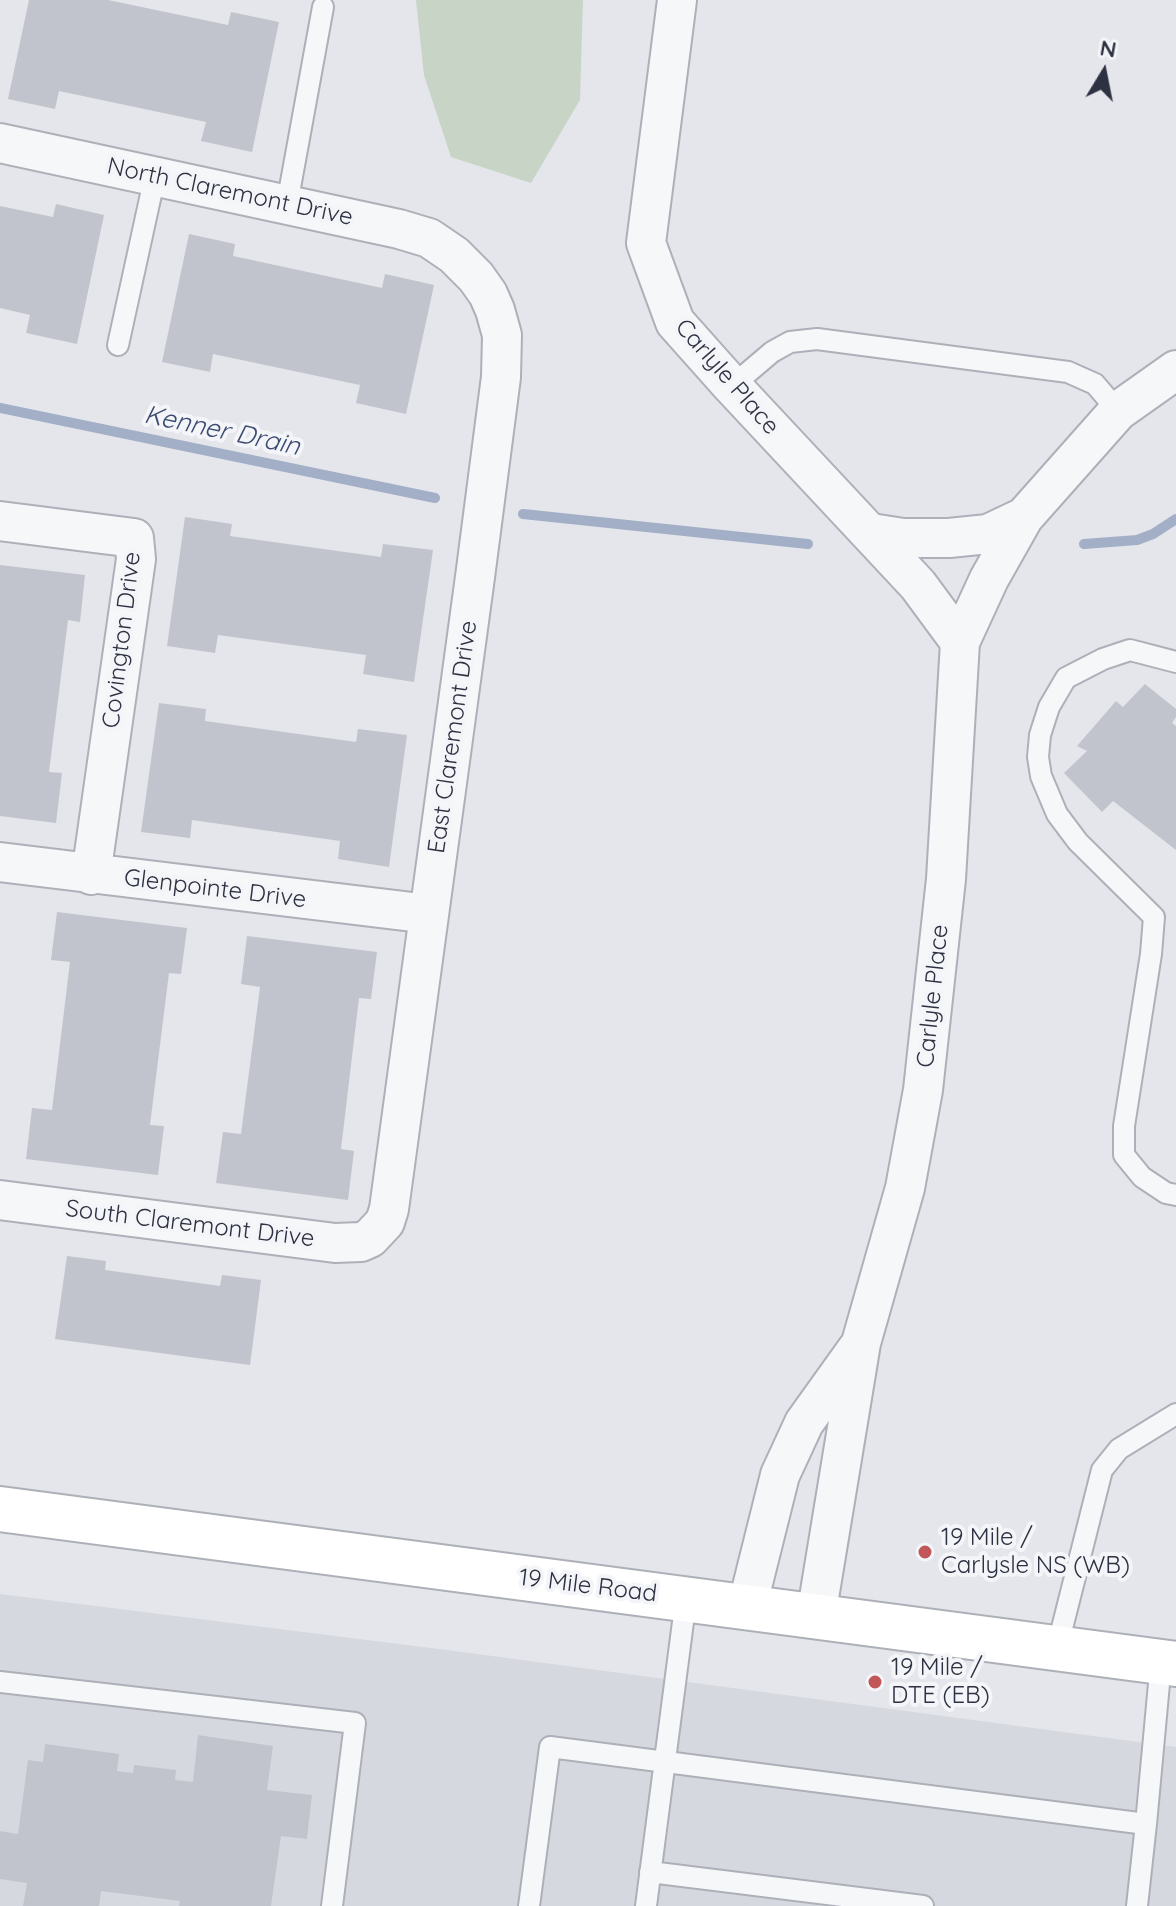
<!DOCTYPE html>
<style>
body{margin:0}
#map{position:relative;width:1176px;height:1906px;overflow:hidden;background:#e4e6eb;font-family:Quicksand,sans-serif}
canvas{display:block}
.north{position:absolute;left:1064px;top:32px;width:80px;height:80px;-webkit-text-stroke:6px #f4f5f8;paint-order:stroke;rotate:10deg;font-size:22px;font-weight:700;line-height:32px;text-align:center;color:#2d3141}
.north::after{content:'';display:block;margin:auto;width:28px;height:36px;background:#2d3141;clip-path:polygon(50% 0,100% 100%,50% 72%,0 100%)}
</style>
<div id="map">
<canvas width="1176" height="1906"></canvas>
<div class="north">N</div>
</div>
<script>
const context = document.querySelector('canvas').getContext('2d');
context.lineJoin = 'round';
function paint(path, color) { context.fillStyle = color; context.fill(path, 'evenodd'); }
const poly = rows => new Path2D(rows.map(r => 'M' + r).join(''));
function strokePath(path, color, width, dash) { context.strokeStyle = color; context.lineWidth = width; context.lineCap = dash ? 'butt' : 'round'; context.setLineDash(dash || []); context.stroke(path); }
function write(font, color, halo, rows, align = 'center') {
  context.font = font + ' Quicksand,sans-serif'; context.lineWidth = 8; context.setLineDash([]); context.textBaseline = 'middle'; context.strokeStyle = halo; context.fillStyle = color; for (const [text, x, y, turn = 0] of rows) {
    context.save(); context.translate(x, y); context.rotate((+turn || 0) * Math.PI / 180); context.textAlign = isNaN(turn) ? turn : align; if (halo) context.strokeText(text, 0, 0); context.fillText(text, 0, 0); context.restore();
  }
}
const built = poly([
 [0,1594,447,1650,1176,1747,1176,1906,0,1906]
]);
const green = poly([
 [416,0,583,0,580,100,531,183,451,157,424,75]
]);
const stream = poly([
 [0,408,435,498],
 [523,514,808,544],
 [1084,544,1137,540,1153,534,1176,519]
]);
const building = poly([
 [29,0,108,0,228,25,231,12,279,22,252,152,201,141,206,122,59,91,55,109,8,99],
 [56,204,104,215,77,344,26,333,30,315,0,308,0,206,53,217],
 [189,234,235,244,233,256,382,288,385,274,434,285,406,414,356,403,360,385,213,354,210,372,162,362],
 [185,517,232,524,230,536,381,557,383,544,433,550,414,682,363,674,366,655,218,635,215,653,167,646],
 [0,565,85,575,80,622,68,620,49,772,62,773,56,823,0,816],
 [1145,684,1176,709,1176,717,1172,723,1176,726,1176,850,1113,801,1102,812,1064,773,1087,751,1077,746,1116,701,1123,707],
 [159,703,206,709,205,721,356,742,358,729,407,735,389,867,338,859,340,841,192,820,190,838,141,832],
 [57,912,187,928,181,974,169,973,150,1125,164,1126,158,1175,26,1159,32,1108,52,1110,70,962,51,960],
 [247,936,377,952,371,999,359,998,341,1149,354,1151,348,1200,216,1183,223,1132,241,1134,260,987,241,984],
 [67,1256,106,1261,105,1270,220,1286,222,1275,261,1280,250,1365,55,1339],
 [198,1735,273,1746,267,1790,312,1795,307,1839,281,1836,271,1906,179,1906,180,1901,101,1891,99,1906,23,1906,27,1883,0,1879,0,1831,18,1834,28,1760,43,1762,45,1744,119,1754,117,1771,133,1773,134,1765,176,1770,175,1780,193,1782]
]);
const lane = poly([
 [287,204,323,7],
 [118,345,155,176],
 [732,386,772,352,790,342,817,339,1068,372,1095,384,1118,411],
 [1176,662,1130,650,1103,659,1066,678,1049,707,1040,735,1038,757,1041,776,1057,814,1078,842,1154,917,1151,954,1124,1126,1124,1155,1142,1177,1166,1193,1176,1195],
 [1057,1648,1102,1470,1119,1449,1176,1414],
 [0,1682,355,1723,332,1906],
 [1146,1824,1161,1662],
 [650,1872,923,1906],
 [529,1906,550,1747,1146,1824,1137,1906],
 [646,1906,686,1599]
]);
const street = poly([
 [677,0,646,243,675,322,732,386,918,585,960,642],
 [0,143,399,229,429,238,454,255,476,277,488,294,495,310,502,335,501,377,475,577,389,1209,385,1222,370,1238,361,1242,335,1243,0,1200],
 [0,521,134,538,136,559,91,875],
 [871,533,903,538,949,538,988,534,1024,517],
 [0,862,429,914],
 [747,1607,780,1475,804,1423,857,1349],
 [816,1616,861,1343,905,1188,923,1090,946,879,960,642,989,579,1024,517,1118,411,1176,370]
]);
const secondary = poly([
 [0,1509,1176,1664]
]);
const markers = [
 [925,1552,8,"#c25757"],
 [875,1682,8,"#c25757"]
];
const streetNames = [
 ["North Claremont Drive",230,192,12],
 ["Carlyle Place",727,377,49],
 ["Covington Drive",122,640,-83],
 ["East Claremont Drive",453,737,-82],
 ["Glenpointe Drive",215,889,7],
 ["Carlyle Place",933,996,-84],
 ["South Claremont Drive",190,1224,7],
 ["19 Mile Road",588,1586,7]
];
const poiNames = [
 ["19 Mile /",941,1538],
 ["Carlysle NS (WB)",941,1566],
 ["19 Mile /",891,1668],
 ["DTE (EB)",891,1696]
];
const waterNames = [
 ["Kenner Drain",222,431,12]
];
paint(built, '#d6d8df');
paint(green, '#c7d4c6');
strokePath(stream, '#a3afc7', 10);
paint(building, '#c2c4cd');
strokePath(lane, '#adb0b8', 24);
strokePath(street, '#adb0b8', 42);
strokePath(secondary, '#adb0b8', 48);
strokePath(lane, '#f6f7f9', 20);
strokePath(street, '#f6f7f9', 38);
strokePath(secondary, '#fff', 44);
for (const [x, y, r, color] of markers) { const dot = new Path2D(); dot.arc(x, y, r, 0, 2 * Math.PI); context.fillStyle = color; context.fill(dot); strokePath(dot, '#f4f5f8', 3); }
write('24px', '#2d3141', '#f4f5f8', streetNames);
write('24px', '#2d3141', '#f4f5f8', poiNames, 'left');
write('italic 26px', '#3b4b71', '#f4f5f8', waterNames);
</script>
